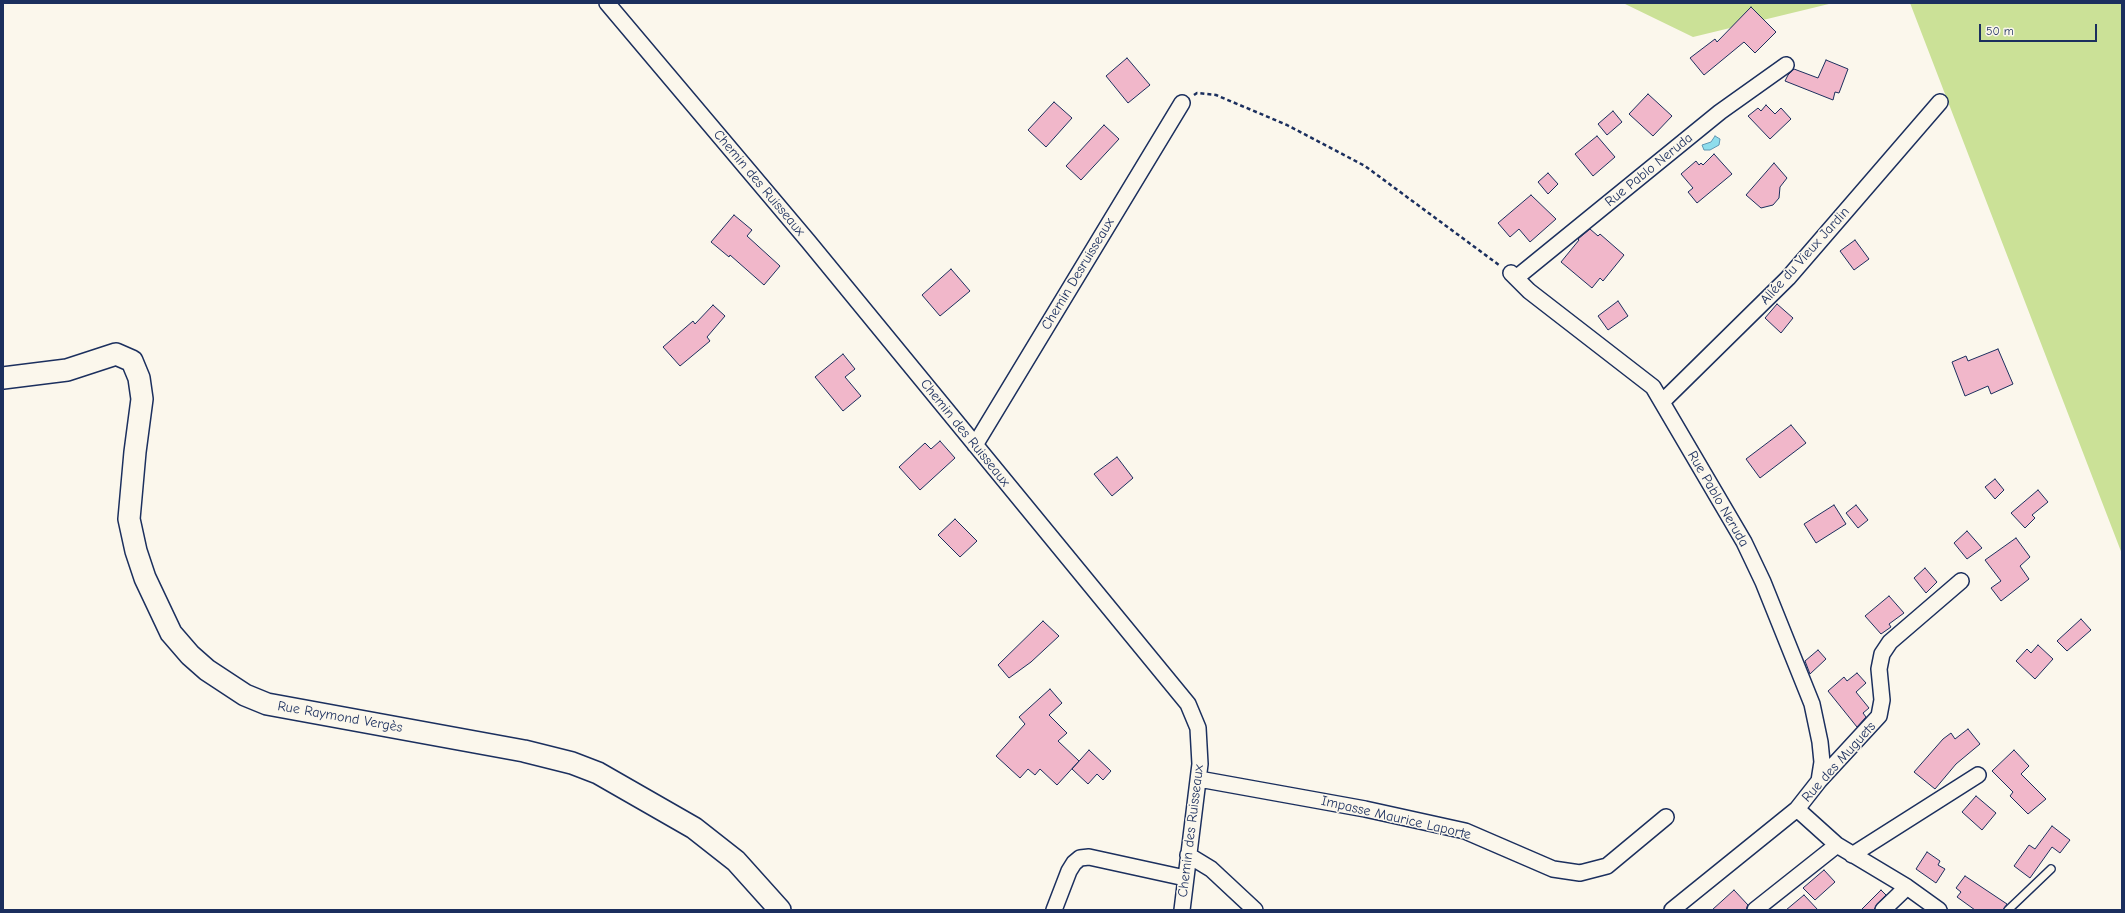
<!DOCTYPE html>
<meta charset="utf-8">
<style>
body{margin:0}
#map{position:relative;width:2125px;height:913px;overflow:hidden;background:#fbf7ec;font-family:"Comic Neue",sans-serif}
canvas{display:block}
.frame{position:absolute;inset:0;border:4px solid #1b2f5e;pointer-events:none}
.scale{position:absolute;left:1979px;top:24px;width:118px;height:18px;box-sizing:border-box;border:2px solid #1b2f5e;border-top:0;padding-left:5px;font-size:12px;line-height:14px;white-space:nowrap;color:#1b2f5e;-webkit-text-stroke:3px #fbf7ec;paint-order:stroke}
</style>
<div id="map">
<canvas width="2125" height="913"></canvas>
<div class="frame"></div>
<div class="scale">50 m</div>
</div>
<script>
const context = document.querySelector('canvas').getContext('2d');
context.lineJoin = 'round';
function paint(path, color) { context.fillStyle = color; context.fill(path, 'evenodd'); }
const poly = rows => new Path2D(rows.map(r => 'M' + r).join(''));
function strokePath(path, color, width, dash) { context.strokeStyle = color; context.lineWidth = width; context.lineCap = dash ? 'butt' : 'round'; context.setLineDash(dash || []); context.stroke(path); }
function write(font, color, halo, rows, align = 'center') {
  context.font = font + ' "Comic Neue",sans-serif'; context.lineWidth = 3; context.setLineDash([]); context.textBaseline = 'middle'; context.strokeStyle = halo; context.fillStyle = color; for (const [text, x, y, turn = 0] of rows) {
    context.save(); context.translate(x, y); context.rotate((+turn || 0) * Math.PI / 180); context.textAlign = isNaN(turn) ? turn : align; if (halo) context.strokeText(text, 0, 0); context.fillText(text, 0, 0); context.restore();
  }
}
const green = poly([
 [1623,3,1833,3,1693,37],
 [1910,3,2122,3,2122,554]
]);
const water = poly([
 [1715,136,1720,139,1719,145,1710,150,1704,150,1702,145,1711,142,1715,136]
]);
const building = poly([
 [1751,7,1776,32,1755,53,1744,42,1704,75,1690,58,1715,39,1717,42,1751,7],
 [1127,58,1150,85,1128,103,1106,76,1127,58],
 [1826,60,1848,69,1839,93,1835,92,1833,100,1785,81,1788,75,1794,69,1818,78,1826,60],
 [1648,94,1672,116,1653,136,1629,114,1648,94],
 [1054,102,1072,118,1046,147,1028,130,1054,102],
 [1766,105,1775,114,1781,108,1791,119,1770,139,1748,116,1758,108,1761,111,1766,105],
 [1613,111,1622,122,1607,135,1598,124,1613,111],
 [1104,125,1119,139,1081,180,1066,166,1104,125],
 [1597,136,1615,157,1593,176,1575,154,1597,136],
 [1714,154,1732,174,1697,203,1688,192,1693,188,1681,174,1696,161,1699,165,1701,163,1703,165,1714,154],
 [1774,163,1787,178,1780,187,1779,198,1773,205,1761,208,1746,195,1774,163],
 [1548,173,1558,184,1548,194,1538,182,1548,173],
 [1531,195,1556,219,1530,242,1519,229,1510,237,1498,223,1531,195],
 [734,215,752,230,747,236,780,266,764,285,730,255,729,257,711,242,734,215],
 [1590,229,1598,236,1600,234,1624,255,1603,281,1600,278,1592,288,1561,262,1579,240,1578,239,1590,229],
 [1855,240,1869,259,1854,270,1840,251,1855,240],
 [951,269,970,291,940,316,922,295,951,269],
 [1618,301,1628,316,1608,330,1598,316,1618,301],
 [1777,304,1793,318,1781,333,1765,318,1777,304],
 [713,305,725,316,707,337,710,341,680,366,663,347,693,321,695,324,713,305],
 [1998,349,2013,384,1991,394,1988,386,1965,396,1952,362,1966,356,1968,361,1998,349],
 [843,354,855,369,845,377,861,396,843,411,815,377,843,354],
 [1791,425,1806,443,1760,478,1746,459,1791,425],
 [940,441,955,458,920,490,899,467,925,443,931,449,940,441],
 [1117,457,1133,478,1112,496,1094,474,1117,457],
 [1995,479,2004,490,1995,499,1985,487,1995,479],
 [2038,490,2048,502,2032,515,2035,518,2025,528,2011,513,2038,490],
 [1834,505,1846,524,1816,543,1804,524,1834,505],
 [1856,505,1868,520,1858,528,1846,513,1856,505],
 [955,519,977,541,960,557,938,535,955,519],
 [1967,531,1982,548,1967,559,1954,543,1967,531],
 [2016,538,2030,557,2020,566,2029,579,2001,601,1991,588,2001,581,1985,560,2016,538],
 [1925,568,1937,582,1926,593,1914,578,1925,568],
 [1889,596,1904,613,1889,624,1891,627,1881,634,1865,616,1889,596],
 [2081,619,2091,630,2067,651,2057,641,2081,619],
 [1043,621,1059,636,1031,662,1009,678,998,665,1043,621],
 [2038,645,2053,659,2035,679,2016,661,2027,649,2031,653,2038,645],
 [1818,650,1826,659,1810,674,1805,661,1818,650],
 [1857,673,1866,683,1856,692,1869,708,1863,713,1866,717,1857,727,1828,691,1844,677,1847,681,1857,673],
 [1050,689,1062,703,1049,715,1067,733,1058,741,1079,761,1057,785,1040,769,1035,775,1028,769,1020,778,996,756,1025,724,1019,717,1050,689],
 [1968,729,1980,744,1956,764,1935,789,1914,772,1943,739,1951,733,1955,739,1968,729],
 [1089,750,1111,771,1103,780,1097,774,1088,784,1072,769,1089,750],
 [2014,750,2029,766,2021,774,2046,799,2028,814,2010,796,2013,792,1992,771,2014,750],
 [1976,796,1996,813,1982,830,1962,812,1976,796],
 [2052,826,2070,840,2060,853,2052,847,2030,878,2014,866,2029,845,2035,849,2052,826],
 [1927,852,1940,861,1938,865,1945,869,1936,883,1916,869,1927,852],
 [1824,870,1835,882,1815,900,1803,888,1824,870],
 [1965,876,2007,904,2003,910,1975,910,1957,897,1961,892,1956,888,1965,876],
 [1734,890,1748,905,1746,910,1712,910,1734,890],
 [1881,890,1886,895,1877,904,1874,910,1861,910,1881,890],
 [1804,895,1818,910,1786,910,1804,895]
]);
const path = poly([
 [1194,95,1197,93,1216,95,1287,125,1365,166,1499,265]
]);
const lane = poly([
 [2008,910,2051,869]
]);
const street = poly([
 [607,3,808,241,1188,704,1198,728,1200,764,1182,910],
 [1511,273,1529,291,1653,387,1744,542,1763,582,1812,704,1820,742,1822,762,1819,781],
 [1516,278,1720,112,1786,65],
 [1662,402,1788,278,1940,102],
 [975,445,1182,103],
 [1199,779,1365,809,1465,831,1553,869,1580,873,1607,866,1666,817],
 [1797,809,1819,781,1879,716,1882,700,1879,669,1882,654,1890,642,1961,581],
 [1188,855,1211,869,1255,910],
 [1852,855,1978,775],
 [1054,910,1069,871,1074,863,1080,858,1089,857,1185,878],
 [1672,910,1797,809,1837,845,1907,887,1939,910],
 [1755,910,1837,845],
 [1883,910,1907,887]
]);
const secondary = poly([
 [3,378,67,370,116,354,132,361,139,378,142,399,135,452,129,519,136,551,145,578,171,633,190,655,207,670,245,695,267,704,524,751,572,763,598,773,694,828,736,861,780,910]
]);
const streetNames = [
 ["Rue Pablo Neruda",1649,170,-39],
 ["Chemin des Ruisseaux",759,183,50],
 ["Allée du Vieux Jardin",1805,256,-48],
 ["Chemin Desruisseaux",1078,274,-59],
 ["Chemin des Ruisseaux",965,433,51],
 ["Rue Pablo Neruda",1718,499,60],
 ["Rue Raymond Vergès",340,717,10],
 ["Rue des Muguets",1839,762,-48],
 ["Impasse Maurice Laporte",1396,818,13],
 ["Chemin des Ruisseaux",1191,831,-83]
];
paint(green, '#cbe197');
paint(water, '#8eddec');
strokePath(water, '#6097b3', 1);
paint(building, '#f1b7ca');
strokePath(building, '#1b2f5e', 1);
strokePath(lane, '#1b2f5e', 10);
strokePath(street, '#1b2f5e', 18);
strokePath(secondary, '#1b2f5e', 24);
strokePath(path, '#1b2f5e', 2.5, [4, 3]);
strokePath(lane, '#fbf7ec', 7);
strokePath(street, '#fbf7ec', 15);
strokePath(secondary, '#fbf7ec', 21);
write('14px', '#1b2f5e', '#fbf7ec', streetNames);
</script>
